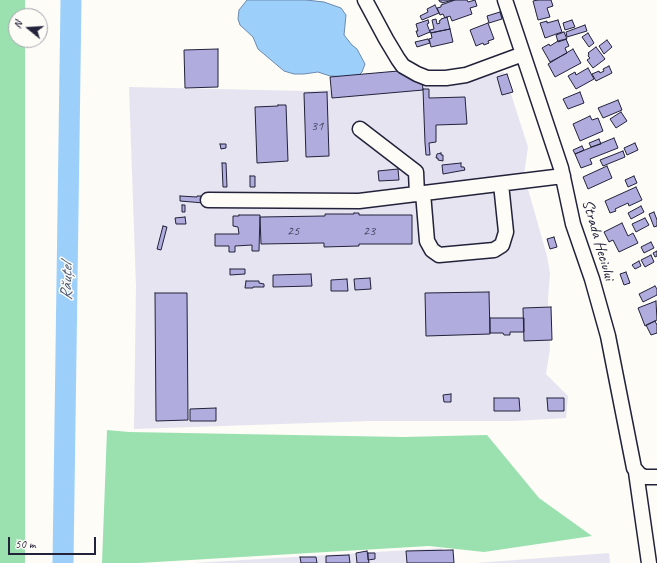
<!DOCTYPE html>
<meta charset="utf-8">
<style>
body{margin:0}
#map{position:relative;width:657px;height:563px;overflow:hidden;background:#fdfcf7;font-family:Caveat,sans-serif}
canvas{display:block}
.north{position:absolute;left:8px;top:8px;width:40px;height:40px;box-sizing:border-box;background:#fdfcf7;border:1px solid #a5a5ac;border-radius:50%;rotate:288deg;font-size:11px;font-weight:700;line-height:16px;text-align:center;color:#22223b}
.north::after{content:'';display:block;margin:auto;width:14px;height:18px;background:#22223b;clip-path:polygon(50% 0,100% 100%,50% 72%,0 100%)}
.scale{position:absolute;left:8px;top:537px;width:88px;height:18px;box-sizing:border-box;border:2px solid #22223b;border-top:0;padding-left:5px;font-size:12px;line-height:14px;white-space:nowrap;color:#22223b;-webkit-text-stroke:3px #fdfcf7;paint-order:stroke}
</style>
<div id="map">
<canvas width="657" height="563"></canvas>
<div class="north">N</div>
<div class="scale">50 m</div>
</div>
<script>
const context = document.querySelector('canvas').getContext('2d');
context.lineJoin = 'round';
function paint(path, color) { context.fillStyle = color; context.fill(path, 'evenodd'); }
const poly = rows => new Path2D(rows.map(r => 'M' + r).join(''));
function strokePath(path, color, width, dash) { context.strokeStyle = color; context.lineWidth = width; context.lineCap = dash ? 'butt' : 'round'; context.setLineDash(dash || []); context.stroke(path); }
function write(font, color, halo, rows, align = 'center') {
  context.font = font + ' Caveat,sans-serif'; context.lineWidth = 3; context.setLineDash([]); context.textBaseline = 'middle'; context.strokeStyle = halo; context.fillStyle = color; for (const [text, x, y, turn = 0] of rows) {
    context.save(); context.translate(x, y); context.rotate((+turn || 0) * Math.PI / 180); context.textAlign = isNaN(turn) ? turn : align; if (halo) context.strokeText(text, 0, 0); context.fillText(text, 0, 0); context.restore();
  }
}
const built = poly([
 [504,72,528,147,524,175,547,256,550,273,548,299,550,349,546,374,568,396,566,418,514,421,370,421,134,429,136,286,129,87,306,91,413,87],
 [442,548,446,563,194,563],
 [609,553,610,563,476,563]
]);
const green = poly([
 [0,0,25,0,25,16,16,16,16,40,25,40,25,563,0,563],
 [107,430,129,432,403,437,487,435,539,498,592,536,484,552,429,546,139,563,102,563]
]);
const water = poly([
 [247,0,306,0,324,2,341,8,346,15,344,35,352,45,357,49,365,64,362,72,357,77,350,77,330,76,318,72,304,74,294,74,284,71,258,49,253,37,240,25,238,19,239,10,247,0]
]);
const river = poly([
 [63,563,71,0]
]);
const building = poly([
 [439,0,453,0,442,3,442,2,440,2,439,0],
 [455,0,467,0,468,2,475,0,477,6,470,8,472,14,452,21,450,16,445,18,443,14,440,15,437,8,441,7,441,5,455,0],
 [538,0,551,0,553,6,547,8,550,17,538,20,533,1,538,0],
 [435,5,439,13,422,20,420,16,428,12,427,9,435,5],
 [500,12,502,19,489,23,487,16,500,12],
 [447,17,450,29,430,33,430,30,434,29,432,20,436,19,437,24,440,23,439,21,441,20,441,19,447,17],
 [428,20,429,23,427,24,430,32,418,37,416,31,418,31,416,24,428,20],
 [558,20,562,32,545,38,540,23,547,21,547,23,558,20],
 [572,20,575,27,565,30,563,23,572,20],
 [488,23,494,39,488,41,489,43,484,45,483,43,476,46,470,30,488,23],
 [585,25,587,31,567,37,566,32,585,25],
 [450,29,453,42,431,47,429,39,432,38,431,33,450,29],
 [564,32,567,39,558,42,556,35,564,32],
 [588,33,594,43,589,47,582,37,588,33],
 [428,39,430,43,417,47,415,42,428,39],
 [566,39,569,46,565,48,567,53,550,62,542,48,549,44,550,46,558,41,566,39],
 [607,40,612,47,604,54,599,46,607,40],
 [596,47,605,59,593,68,587,60,590,58,588,56,589,54,588,53,596,47],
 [218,49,218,87,185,88,184,50,218,49],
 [573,49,581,63,555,77,548,64,573,49],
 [609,66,612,73,596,81,592,74,599,71,600,73,604,71,603,69,609,66],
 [588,68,594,79,576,89,568,76,575,72,576,75,588,68],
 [421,69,423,90,332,98,330,77,421,69],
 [507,74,513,92,502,95,497,77,507,74],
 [423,89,429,89,429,98,465,97,467,124,436,125,436,142,429,143,430,155,426,155,425,143,423,89],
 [327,92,329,156,306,157,304,93,327,92],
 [580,92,584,103,568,109,563,99,580,92],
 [618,100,622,110,603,118,598,108,618,100],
 [278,105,286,105,288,161,257,163,255,107,278,106,278,105],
 [621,112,627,121,616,128,610,119,621,112],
 [590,116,592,120,598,118,603,131,580,141,573,124,590,116],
 [614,138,618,148,590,159,592,164,581,168,575,154,614,138],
 [599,139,601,144,591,147,589,143,599,139],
 [635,143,638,150,627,155,624,148,635,143],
 [220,144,226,144,226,148,221,149,220,144],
 [582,146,584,150,575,154,573,150,582,146],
 [623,151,625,157,603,166,600,160,623,151],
 [441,153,441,155,443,155,443,161,438,160,438,158,436,158,437,154,441,153],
 [222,163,226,163,227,187,223,187,222,163],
 [461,163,461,167,464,167,465,170,443,174,442,165,461,163],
 [607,166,612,178,588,189,583,177,607,166],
 [398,169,399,180,379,181,378,171,398,169],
 [250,176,255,176,255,187,250,187,250,176],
 [634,176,637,183,628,187,625,180,634,176],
 [636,187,642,200,629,206,628,203,615,209,616,211,610,213,605,201,636,187],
 [180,196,197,197,197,196,204,196,204,203,180,201,180,196],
 [182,205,185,205,185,212,182,212,182,205],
 [641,206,644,212,631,219,628,213,641,206],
 [654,212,657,220,657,226,654,227,649,214,654,212],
 [354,213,359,213,359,215,412,215,412,244,359,244,359,246,324,247,324,243,261,244,260,217,325,216,325,214,354,214,354,213],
 [239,215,260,215,259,251,252,251,252,245,235,246,235,252,229,252,229,246,215,246,215,234,239,234,238,227,233,226,233,216,239,216,239,215],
 [185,217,186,224,176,224,175,218,185,217],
 [645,218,649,225,636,232,632,224,645,218],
 [622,223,628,236,633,233,638,243,619,252,613,240,609,242,604,232,622,223],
 [163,226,167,227,161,250,157,249,163,226],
 [554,237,557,247,550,249,547,239,554,237],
 [651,242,654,248,644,253,641,247,651,242],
 [657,251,657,256,655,257,653,253,657,251],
 [651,255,654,262,645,267,641,260,651,255],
 [639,261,641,266,635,269,632,265,639,261],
 [230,269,245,269,245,274,230,275,230,269],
 [626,272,630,283,624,285,620,274,626,272],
 [311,274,312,286,273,287,273,275,311,274],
 [370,278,371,289,355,290,354,279,370,278],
 [347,279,348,291,331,291,331,280,347,279],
 [246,281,259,281,259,283,264,284,264,287,253,287,253,288,245,288,246,281],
 [655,286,657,289,657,295,643,302,639,294,655,286],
 [489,292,490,334,426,336,425,293,489,292],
 [155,293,187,293,188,420,156,421,155,293],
 [656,301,657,320,645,326,638,308,656,301],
 [551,307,552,340,524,341,523,308,551,307],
 [490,318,524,318,524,332,510,332,510,335,504,335,503,333,490,333,490,318],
 [655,321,657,325,657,333,651,335,646,325,655,321],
 [451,394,451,402,444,402,443,395,451,394],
 [494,398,519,398,520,411,494,411,494,398],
 [547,398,564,398,564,411,548,411,547,398],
 [216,408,216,421,190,421,190,409,216,408],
 [453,550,454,563,407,563,406,551,453,550],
 [367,551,369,563,357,563,356,553,367,551],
 [368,553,375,553,375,559,368,560,368,553],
 [349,555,350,563,326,563,326,556,349,555],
 [300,557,316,557,317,563,301,563,300,557]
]);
const minor = poly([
 [365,0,386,39,398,59,403,66,417,74,427,78,446,78,466,75,523,54],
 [505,0,561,168,573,224,592,279,608,336,634,468,640,475,645,477,657,477],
 [360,129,416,172,417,194],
 [423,193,427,241,432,250,439,255,494,250,502,245,506,232,501,184],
 [208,200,359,201,563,176],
 [636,472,649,563]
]);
const numberNames = [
 ["31",317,126],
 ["25",293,231],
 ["23",369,231]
];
const streetNames = [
 ["Strada Heciului",598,240,74]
];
const waterNames = [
 ["Răuțel",67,282,-89]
];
paint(built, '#e6e4f0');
paint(green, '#9ae1af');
paint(water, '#9cd0fa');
strokePath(water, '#6b8aae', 1);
strokePath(river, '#9cd0fa', 21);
paint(building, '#b0acde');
strokePath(building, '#22223b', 1);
strokePath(minor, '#22223b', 17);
strokePath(minor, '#fdfcf7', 14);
write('14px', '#464464', null, numberNames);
write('16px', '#22223b', '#fdfcf7', streetNames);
write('italic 17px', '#475674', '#fdfcf7', waterNames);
</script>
